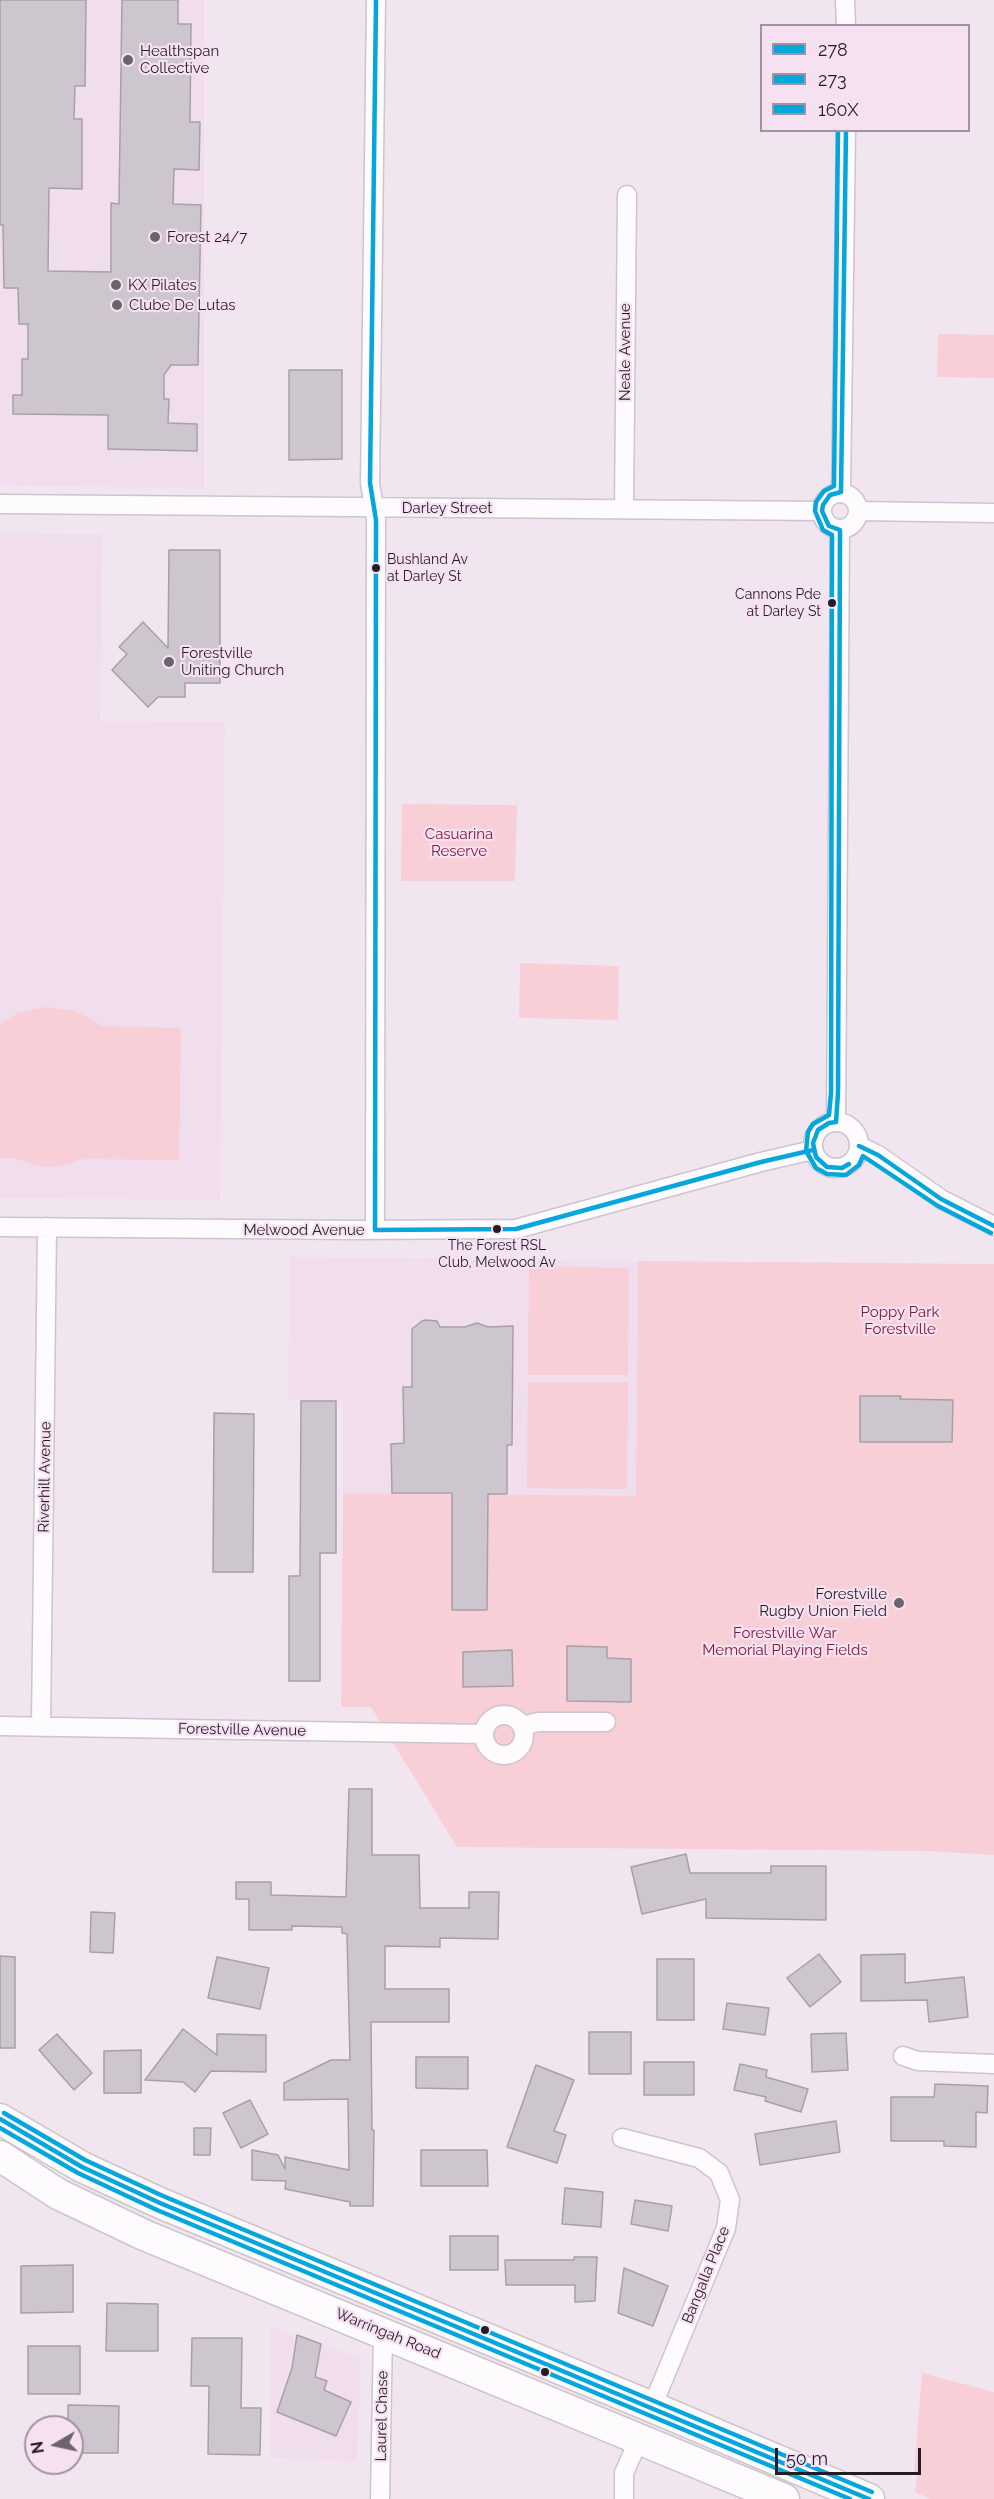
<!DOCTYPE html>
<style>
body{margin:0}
#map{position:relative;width:994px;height:2499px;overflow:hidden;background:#f1e6f0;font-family:Raleway,sans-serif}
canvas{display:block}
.legend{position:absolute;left:760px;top:24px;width:210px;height:108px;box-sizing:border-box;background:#f6e1f3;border:2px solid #a293a0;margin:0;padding:8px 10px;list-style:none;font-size:18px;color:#251d24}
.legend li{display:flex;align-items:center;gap:12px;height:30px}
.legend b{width:30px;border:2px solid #a293a0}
.north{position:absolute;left:24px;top:2415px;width:60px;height:60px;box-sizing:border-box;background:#f6e1f3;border:2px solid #a293a0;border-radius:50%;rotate:261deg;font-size:16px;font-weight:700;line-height:24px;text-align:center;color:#251d24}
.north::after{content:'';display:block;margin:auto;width:21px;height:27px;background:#6c636b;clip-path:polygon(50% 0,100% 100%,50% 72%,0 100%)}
.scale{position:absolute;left:775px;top:2448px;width:146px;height:27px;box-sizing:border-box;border:3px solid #251d24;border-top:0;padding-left:8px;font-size:18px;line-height:21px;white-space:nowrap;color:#251d24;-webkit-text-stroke:4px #f6e1f3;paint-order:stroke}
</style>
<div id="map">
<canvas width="994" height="2499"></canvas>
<ul class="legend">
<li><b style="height:8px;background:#04a6db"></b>278</li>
<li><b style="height:8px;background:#04a6db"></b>273</li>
<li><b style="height:8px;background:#04a6db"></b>160X</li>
</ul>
<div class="north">N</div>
<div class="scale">50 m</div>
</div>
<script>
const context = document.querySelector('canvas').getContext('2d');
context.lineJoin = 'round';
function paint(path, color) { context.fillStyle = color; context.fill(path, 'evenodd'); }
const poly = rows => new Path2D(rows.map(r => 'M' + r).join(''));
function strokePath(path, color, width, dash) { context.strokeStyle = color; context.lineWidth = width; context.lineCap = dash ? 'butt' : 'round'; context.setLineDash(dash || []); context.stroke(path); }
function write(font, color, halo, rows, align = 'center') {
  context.font = font + ' Raleway,sans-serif'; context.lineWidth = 4.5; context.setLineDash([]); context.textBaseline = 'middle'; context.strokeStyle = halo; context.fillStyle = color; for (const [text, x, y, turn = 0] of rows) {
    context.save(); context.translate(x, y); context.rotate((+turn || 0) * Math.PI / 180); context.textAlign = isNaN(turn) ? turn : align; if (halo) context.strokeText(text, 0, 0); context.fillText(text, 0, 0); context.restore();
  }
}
const built = poly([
 [0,0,204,0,204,489,0,485],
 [0,533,102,534,100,721,225,722,220,1200,0,1198],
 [290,1257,638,1261,636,1496,343,1493,343,1401,288,1400],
 [271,2327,361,2358,357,2461,271,2458]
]);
const green = poly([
 [938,334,994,335,994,378,937,377],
 [402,804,517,805,515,881,401,881],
 [520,963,619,966,618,1020,519,1018],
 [46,1007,76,1011,102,1026,181,1028,179,1160,84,1159,60,1166,44,1167,13,1158,0,1158,0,1024,18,1013],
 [638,1261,994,1264,994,1855,927,1851,457,1847,371,1707,341,1707,343,1493,636,1496],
 [529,1266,629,1268,628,1375,528,1375],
 [528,1382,628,1382,627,1489,527,1488],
 [922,2373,994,2392,994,2499,931,2499,915,2492,917,2475,914,2474]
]);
const building = poly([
 [0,0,86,0,85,86,75,86,74,119,82,119,82,189,49,188,48,271,111,272,111,203,119,204,122,0,178,0,178,24,191,24,190,122,200,122,199,170,174,169,173,204,201,205,198,365,171,365,164,375,164,399,169,399,168,423,197,424,197,451,108,449,108,415,13,414,13,395,22,395,22,359,28,359,28,324,19,324,18,288,4,288,3,225,0,225,0,0],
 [289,370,342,370,342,459,289,460,289,370],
 [169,550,220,550,220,683,185,683,185,697,158,697,148,707,112,670,127,654,119,647,143,622,168,648,169,550],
 [426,1320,437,1321,440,1327,465,1327,477,1323,488,1327,513,1326,512,1445,507,1445,507,1494,488,1494,487,1610,452,1610,452,1493,392,1493,391,1444,404,1443,403,1387,412,1387,412,1329,422,1321,426,1320],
 [860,1396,901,1396,900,1399,953,1400,952,1442,860,1442,860,1396],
 [301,1401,336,1401,336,1553,320,1553,320,1681,289,1681,289,1576,300,1576,301,1401],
 [214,1413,254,1414,253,1572,213,1572,214,1413],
 [567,1646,607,1647,607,1658,631,1659,631,1702,567,1701,567,1646],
 [512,1650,513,1686,463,1687,463,1652,512,1650],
 [349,1789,372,1789,372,1855,419,1855,420,1908,469,1908,469,1892,499,1892,498,1939,440,1938,440,1947,385,1946,385,1989,449,1989,449,2022,371,2022,372,2130,374,2130,373,2206,350,2206,350,2202,285,2189,286,2181,252,2180,252,2150,278,2155,285,2169,285,2157,349,2170,348,2099,284,2100,284,2083,331,2060,350,2060,347,1934,342,1933,342,1927,292,1926,292,1930,249,1930,249,1899,236,1899,236,1882,271,1882,271,1895,346,1897,349,1789],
 [686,1854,690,1873,771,1873,771,1866,826,1866,826,1920,706,1918,706,1899,642,1914,631,1867,686,1854],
 [91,1912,115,1913,113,1953,90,1952,91,1912],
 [819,1954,841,1982,810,2007,787,1978,819,1954],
 [905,1954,905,1983,964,1977,968,2017,929,2022,927,2000,861,2001,861,1955,905,1954],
 [0,1956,15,1957,15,2048,0,2048,0,1956],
 [217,1957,269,1968,260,2009,208,1998,217,1957],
 [657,1959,694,1959,694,2020,657,2020,657,1959],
 [727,2003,769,2008,765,2035,723,2029,727,2003],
 [183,2029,217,2055,217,2034,266,2035,266,2072,211,2071,195,2092,183,2082,145,2080,183,2029],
 [589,2032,631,2032,631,2074,589,2074,589,2032],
 [846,2033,848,2070,812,2072,811,2034,846,2033],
 [57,2034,92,2073,74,2090,39,2050,57,2034],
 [141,2050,141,2093,104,2093,104,2051,141,2050],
 [416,2057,468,2057,468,2089,416,2088,416,2057],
 [644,2062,694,2062,694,2095,644,2095,644,2062],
 [740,2064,767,2070,766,2077,808,2089,801,2112,765,2101,766,2097,734,2090,740,2064],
 [536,2065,574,2080,554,2131,566,2135,557,2163,507,2147,536,2065],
 [935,2084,988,2086,987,2113,976,2112,976,2147,944,2146,944,2141,891,2141,891,2097,934,2097,935,2084],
 [250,2100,268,2134,241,2148,223,2113,250,2100],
 [836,2121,840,2152,760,2165,755,2134,836,2121],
 [194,2128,211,2128,210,2155,194,2155,194,2128],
 [421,2150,487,2150,488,2186,421,2186,421,2150],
 [565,2188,603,2192,601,2227,562,2224,565,2188],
 [635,2200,672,2206,668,2231,631,2224,635,2200],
 [450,2236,498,2236,498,2270,450,2270,450,2236],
 [574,2257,597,2257,595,2301,575,2302,575,2285,506,2285,505,2260,574,2260,574,2257],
 [73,2265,73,2312,21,2313,21,2266,73,2265],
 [624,2268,668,2286,653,2326,618,2313,624,2268],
 [107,2303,158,2304,158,2351,106,2351,107,2303],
 [297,2335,321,2344,315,2377,327,2381,324,2390,351,2402,336,2436,277,2412,292,2368,297,2335],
 [192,2338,242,2338,241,2408,261,2408,260,2455,208,2454,209,2386,191,2386,192,2338],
 [28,2346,80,2346,80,2394,28,2394,28,2346],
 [68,2405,119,2406,118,2453,72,2453,72,2427,68,2427,68,2405]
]);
const minor = poly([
 [845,0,846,26],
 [841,492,846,130],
 '822 511a18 18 0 1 1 36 0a18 18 0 1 1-36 0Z',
 [0,504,822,511],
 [624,509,627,195],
 [859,511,994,513],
 '813 1145a23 23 0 1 1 46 0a23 23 0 1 1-46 0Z',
 [836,1122,840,530],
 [859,1146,878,1155,941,1199,994,1226],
 [0,1227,358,1230,516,1229,761,1162,813,1150],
 [375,1230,376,520,370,483,376,0],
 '484 1735a20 20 0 1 1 40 0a20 20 0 1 1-40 0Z',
 [0,1726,484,1734],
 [523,1726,538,1722,606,1722],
 [41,1727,47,1227],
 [903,2056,918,2061,994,2064],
 [622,2138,699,2158,719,2173,730,2200,726,2228,652,2407],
 [380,2499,383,2332],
 [624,2499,624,2473,639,2439]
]);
const trunk = poly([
 [0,2119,82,2167,160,2203,652,2407,869,2499],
 [0,2156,58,2194,144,2235,784,2499]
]);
const bus1 = poly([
 [376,0,370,483,376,520,375,1230,516,1229,761,1162,813,1150],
 [846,130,841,492,830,495,823,505,822,511,829,526,840,530,838,1093,836,1122,829,1123,818,1130,813,1143,816,1157,827,1167,842,1168,849,1164],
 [859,1146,878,1155,941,1199,994,1226],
 [0,2119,82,2167,160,2203,869,2499]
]);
const bus2 = poly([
 [838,130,834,486,824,491,816,502,815,511,823,530,832,535,831,1093,829,1115,813,1124,808,1132,806,1151,816,1168,827,1174,846,1175,859,1165,863,1156,938,1206,991,1233],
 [0,2128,78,2173,157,2210,850,2499]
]);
const bus3 = poly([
 [4,2113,85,2160,163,2196,872,2492]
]);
const markers = [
 [128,60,6,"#6c636b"],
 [155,237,6,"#6c636b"],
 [116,285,6,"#6c636b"],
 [117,305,6,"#6c636b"],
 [376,568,5,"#251d24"],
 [832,603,5,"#251d24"],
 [169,662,6,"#6c636b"],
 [497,1229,5,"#251d24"],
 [899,1603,6,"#6c636b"],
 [485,2330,5,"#251d24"],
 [545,2372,5,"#251d24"]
];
const busNames = [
 ["Bushland Av",387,560],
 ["at Darley St",387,577],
 ["Cannons Pde",821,595,"right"],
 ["at Darley St",821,612,"right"],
 ["The Forest RSL",497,1246,"center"],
 ["Club, Melwood Av",497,1263,"center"]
];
const poiNames = [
 ["Healthspan",140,51],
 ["Collective",140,68],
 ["Forest 24/7",167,237],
 ["KX Pilates",128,285],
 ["Clube De Lutas",129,305],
 ["Forestville",181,653],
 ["Uniting Church",181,670],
 ["Forestville",887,1594,"right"],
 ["Rugby Union Field",887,1611,"right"]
];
const streetNames = [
 ["Neale Avenue",625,352,-90],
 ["Darley Street",447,508],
 ["Melwood Avenue",304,1230],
 ["Riverhill Avenue",45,1477,-89],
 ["Forestville Avenue",242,1730,1],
 ["Bangalla Place",706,2275,-68],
 ["Warringah Road",388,2334,22],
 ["Laurel Chase",382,2416,-89]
];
const parkNames = [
 ["Casuarina",459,834],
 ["Reserve",459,851],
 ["Poppy Park",900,1312],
 ["Forestville",900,1329],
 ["Forestville War",785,1633],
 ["Memorial Playing Fields",785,1650]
];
paint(built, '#f0ddee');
paint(green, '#f8ced7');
paint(building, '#cdc6ce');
strokePath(building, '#a7a0a8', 1.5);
strokePath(minor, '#cdc4cc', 21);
strokePath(trunk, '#cdc4cc', 33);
strokePath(minor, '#fdfbfd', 18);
strokePath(trunk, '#fdfbfd', 30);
strokePath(bus1, '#04a6db', 4.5);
strokePath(bus2, '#04a6db', 4.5);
strokePath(bus3, '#04a6db', 4.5);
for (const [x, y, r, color] of markers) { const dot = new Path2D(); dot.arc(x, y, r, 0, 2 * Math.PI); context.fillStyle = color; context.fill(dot); strokePath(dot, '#f6e1f3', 2); }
write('14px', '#251d24', '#f6e1f3', busNames, 'left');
write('15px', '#251d24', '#f6e1f3', poiNames, 'left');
write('15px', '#251d24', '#f6e1f3', streetNames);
write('15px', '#861939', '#f6e1f3', parkNames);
</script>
